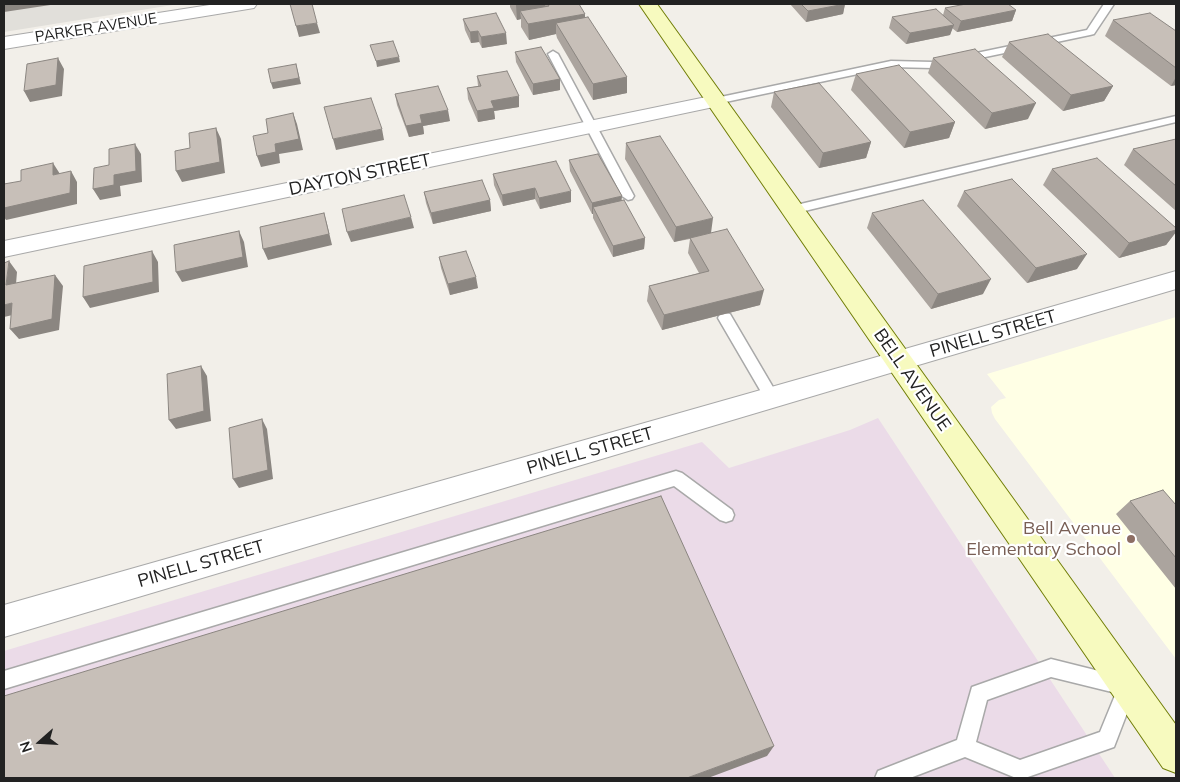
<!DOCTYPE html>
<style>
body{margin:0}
#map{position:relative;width:1180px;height:782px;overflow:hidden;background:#f2efe9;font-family:Mulish,sans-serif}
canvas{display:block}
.frame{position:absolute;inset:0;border:5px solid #222;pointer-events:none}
.north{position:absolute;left:15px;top:717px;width:50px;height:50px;-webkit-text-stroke:4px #fff;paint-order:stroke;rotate:251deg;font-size:14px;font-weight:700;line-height:20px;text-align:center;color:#222}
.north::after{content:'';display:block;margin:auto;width:18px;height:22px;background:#222;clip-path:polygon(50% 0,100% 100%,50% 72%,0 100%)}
</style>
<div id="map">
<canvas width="1180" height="782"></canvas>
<div class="frame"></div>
<div class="north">N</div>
</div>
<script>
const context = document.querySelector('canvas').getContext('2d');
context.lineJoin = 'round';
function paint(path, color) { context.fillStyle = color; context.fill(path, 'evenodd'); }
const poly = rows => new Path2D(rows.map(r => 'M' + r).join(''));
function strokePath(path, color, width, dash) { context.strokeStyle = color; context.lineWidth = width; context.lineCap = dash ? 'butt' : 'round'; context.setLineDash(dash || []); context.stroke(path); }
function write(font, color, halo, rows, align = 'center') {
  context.font = font + ' Mulish,sans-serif'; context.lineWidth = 4.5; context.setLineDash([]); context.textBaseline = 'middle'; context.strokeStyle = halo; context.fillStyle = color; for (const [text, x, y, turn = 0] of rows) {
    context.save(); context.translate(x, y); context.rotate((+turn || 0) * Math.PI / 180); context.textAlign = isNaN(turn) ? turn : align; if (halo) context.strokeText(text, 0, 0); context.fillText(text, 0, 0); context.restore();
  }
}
const industrial = poly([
 [878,418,1115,778,4,778,4,651,702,442,729,468,850,430]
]);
const education = poly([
 [1176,317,1176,659,995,419,992,413,991,407,999,400,1006,398,987,374]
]);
const airport = poly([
 [4,4,179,4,4,32]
]);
const service = poly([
 [1104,4,1114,4,1094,34,1090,35,933,68,891,67,716,104,710,101,716,98,891,61,933,62,1087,30,1104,4],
 [553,51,558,54,634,196,632,199,628,200,622,196,548,54,553,51],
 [1176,116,1176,122,792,214,786,210,792,206,1176,116],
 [725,313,730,314,777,394,780,398,777,402,772,404,767,402,718,318,720,314,725,313],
 [676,471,682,473,732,510,734,515,732,520,726,522,720,520,674,486,4,689,4,671,676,471],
 [1051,659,1135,680,1137,687,1114,747,1025,778,1016,778,965,757,910,778,875,778,878,771,957,740,972,687,1051,659],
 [1051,677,1116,693,1100,732,1020,760,976,742,987,700,1051,677]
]);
const minor = poly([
 [216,4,257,4,254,8,248,9,4,49,4,37,216,4],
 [716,95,723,97,726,101,723,105,4,257,4,241,716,95],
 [898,351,907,354,911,361,907,368,4,637,4,605,898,351]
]);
const tertiary = poly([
 [1176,271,1176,289,898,371,889,368,885,361,889,354,898,351,1176,271]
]);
const secondary = poly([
 [639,4,657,4,1176,725,1176,773,1163,768,639,4]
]);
const wall = poly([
 [510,4,579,4,585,17,627,77,627,93,593,100,557,38,556,34,529,40,521,27,521,19,517,20,510,7],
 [790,4,845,4,843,14,806,22],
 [945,8,1016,10,1012,21,957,32,952,28,950,35,906,44,889,28,892,17,943,15],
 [463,19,507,44,482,48,479,42,471,43,465,30],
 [1113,20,1176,31,1176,85,1171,86,1105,36],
 [1009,42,1113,86,1104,101,1063,111,1002,57],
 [515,52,560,79,560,90,533,95,516,62],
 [933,58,1028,119,985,129,928,73],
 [856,74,955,122,949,138,904,148,851,90],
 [477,76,519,107,494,111,495,119,478,122,468,99,467,88,478,86],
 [774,92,871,142,866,158,819,168,771,107],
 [395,94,450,121,423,126,424,134,409,137,397,105],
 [1176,139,1176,211,1124,165,1133,149],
 [626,143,711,233,760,305,662,330,647,301,649,286,699,273,688,253,690,239,674,242,625,159],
 [569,160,622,201,645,238,644,249,613,257,593,218,593,214,592,214,570,171],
 [1052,169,1176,228,1176,232,1166,245,1119,258,1043,185],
 [493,174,571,202,540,209,535,199,503,206,494,185],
 [964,191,1077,269,1027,283,957,206],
 [424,192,490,200,491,211,433,224,426,203],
 [872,213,983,294,931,309,867,228],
 [439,257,478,288,450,295,441,268],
 [1130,501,1176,505,1176,589,1116,514]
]);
const shadedWall = poly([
 [4,4,57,4,4,12],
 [522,4,545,4,546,15,520,11,521,19,517,20,516,5],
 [845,4,843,14,806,22,808,11],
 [1016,10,1012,21,957,32,961,21],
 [585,14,585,29,556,23,556,34,529,40,528,24],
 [317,23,320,33,299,37,296,26],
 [954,25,950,35,906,44,910,33],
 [478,31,479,42,471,43,470,32],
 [506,33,507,44,482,48,481,37],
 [399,57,400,62,377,67,376,61],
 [58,58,64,69,62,96,30,102,24,91],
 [296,64,301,84,273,89,271,83],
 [627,77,627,93,593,100,593,84],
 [1176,77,1176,85,1171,86],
 [560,79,560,90,533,95,533,84],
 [1113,86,1104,101,1063,111,1071,95],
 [519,96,519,107,494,111,495,119,478,122,477,111,491,101],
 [1036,103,1028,119,985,129,992,113],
 [448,110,450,121,423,126,424,134,409,137,406,126,420,115],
 [293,113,297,124,303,150,279,154,280,163,261,167,257,156,275,144],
 [955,122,949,138,904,148,910,132],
 [216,128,221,139,225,173,182,182,176,171],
 [382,129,384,140,336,150,333,139],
 [871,142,866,158,819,168,823,153],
 [135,144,141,154,142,182,120,186,121,196,100,200,93,189],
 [53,163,60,174,53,175],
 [71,171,77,182,77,204,6,220,4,217,4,208],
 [535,188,535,199,503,206,502,195],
 [571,191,571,202,540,209,539,198],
 [622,196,621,207,593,207,593,214,592,214,592,203],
 [490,200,491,211,433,224,431,213],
 [324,213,327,224,332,245,268,260,263,249],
 [411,217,414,228,351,242,347,232],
 [713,218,711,233,674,242,676,227],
 [1176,230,1176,232,1166,245,1119,258,1129,243],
 [239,231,244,242,248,267,182,282,176,272],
 [645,238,644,249,613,257,613,246],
 [152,251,158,262,159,292,90,308,83,297],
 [1087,254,1077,269,1027,283,1036,268],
 [9,261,17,272,15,296,6,285],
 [55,275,63,286,59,330,19,339,10,329],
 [476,277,478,288,450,295,448,284],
 [991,279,983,294,931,309,938,294],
 [764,290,760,305,662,330,664,315],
 [12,303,21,313,4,317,4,305],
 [201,366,207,376,211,421,176,429,169,420],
 [262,419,267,429,273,479,239,488,233,479],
 [774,746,767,756,708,778,687,778]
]);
const building = poly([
 [290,4,312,4,317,23,296,26,290,4],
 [548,4,579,4,585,14,528,24,520,11,549,6,548,4],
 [801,4,845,4,808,11,801,4],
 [966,4,1008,4,1016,10,961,21,945,8,966,4],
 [936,9,954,25,910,33,892,17,936,9],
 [496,13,506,33,481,37,478,31,470,32,463,19,496,13],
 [1150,13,1176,31,1176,68,1113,20,1150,13],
 [588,17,627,77,593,84,556,23,588,17],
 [1048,34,1113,86,1071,95,1009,42,1048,34],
 [393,41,399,57,376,61,370,45,393,41],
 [541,47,560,79,533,84,515,52,541,47],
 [975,49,1036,103,992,113,933,58,975,49],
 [58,58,56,85,24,91,27,64,58,58],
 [296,64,299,78,271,83,268,69,296,64],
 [899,65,955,122,910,132,856,74,899,65],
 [507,71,519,96,491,101,494,108,477,111,467,88,481,86,477,76,507,71],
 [819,83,871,142,823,153,774,92,819,83],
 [438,86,448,110,420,115,422,123,406,126,395,94,438,86],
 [371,98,382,129,333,139,324,107,371,98],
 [293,113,299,139,275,144,276,152,257,156,253,136,268,133,266,119,293,113],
 [216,128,220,162,176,171,175,151,190,148,189,133,216,128],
 [660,136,713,218,676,227,626,143,660,136],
 [1176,139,1176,186,1133,149,1176,139],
 [135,144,136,171,114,175,114,185,93,189,94,168,109,165,109,149,135,144],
 [598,154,622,196,592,203,569,160,598,154],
 [1097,158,1176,228,1176,230,1129,243,1052,169,1097,158],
 [556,161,571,191,539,198,535,188,502,195,493,174,556,161],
 [53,163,53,175,71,171,70,193,4,208,4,184,21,181,21,170,53,163],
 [1012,179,1087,254,1036,268,964,191,1012,179],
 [482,180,490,200,431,213,424,192,482,180],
 [404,195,411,217,347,232,342,209,404,195],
 [624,200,645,238,613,246,593,207,624,200],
 [923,200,991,279,938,294,872,213,923,200],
 [324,213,329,234,263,249,260,227,324,213],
 [727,229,764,290,664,315,649,286,709,271,690,238,727,229],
 [239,231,243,257,176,272,174,245,239,231],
 [152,251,153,282,83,297,84,266,152,251],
 [466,251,476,277,448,284,439,257,466,251],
 [9,261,6,285,55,275,52,319,10,329,12,303,4,305,4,263,9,261],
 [201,366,204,411,169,420,167,374,201,366],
 [262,419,268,470,233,479,229,428,262,419],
 [1163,490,1176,505,1176,558,1130,501,1163,490],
 [661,496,774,746,687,778,4,778,4,696,661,496]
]);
const markers = [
 [1131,539,5,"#8d6e63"]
];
const farStreetnames = [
 ["PARKER AVENUE",96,28,-9]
];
const streetNames = [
 ["DAYTON STREET",360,175,-12],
 ["PINELL STREET",993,334,-16],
 ["BELL AVENUE",912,380,55],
 ["PINELL STREET",590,451,-16],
 ["PINELL STREET",201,564,-16]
];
const educationNames = [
 ["Bell Avenue",1121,529],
 ["Elementary School",1121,550]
];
paint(industrial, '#ebdbe8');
paint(education, '#ffffe5');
paint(airport, '#e1dfda');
strokePath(service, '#a9a9a9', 3);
strokePath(minor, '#a9a9a9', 2);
strokePath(tertiary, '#a9a9a9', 2);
strokePath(secondary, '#707d05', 2);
paint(service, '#fff');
paint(minor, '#fff');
paint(tertiary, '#fff');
paint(secondary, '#f7fabf');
paint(wall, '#aba49e');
paint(shadedWall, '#8b8681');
paint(building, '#c7bfb8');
strokePath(building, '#8b8681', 1);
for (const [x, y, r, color] of markers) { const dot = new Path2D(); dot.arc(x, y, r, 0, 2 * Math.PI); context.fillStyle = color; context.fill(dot); strokePath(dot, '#fff', 2); }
write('15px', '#222', '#fff', farStreetnames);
write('18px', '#222', '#fff', streetNames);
write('18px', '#785e54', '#fff', educationNames, 'right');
</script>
